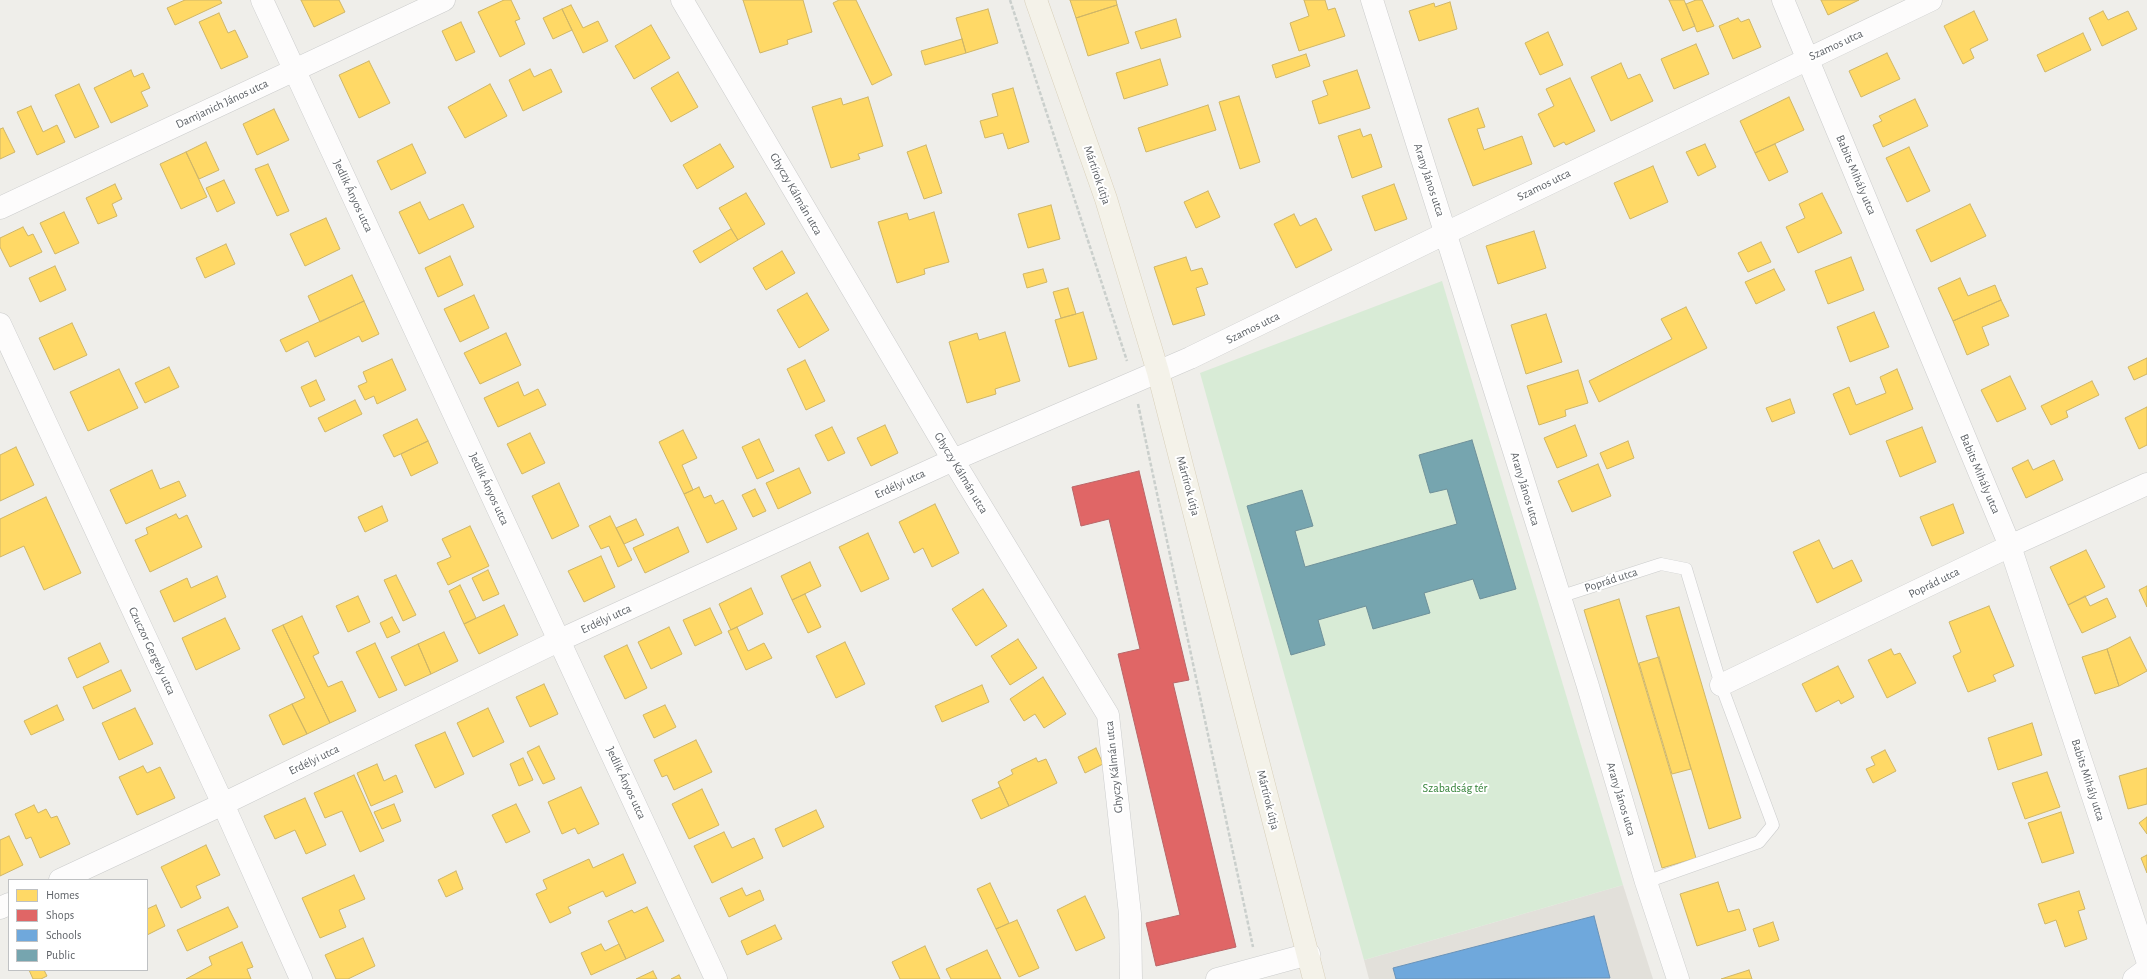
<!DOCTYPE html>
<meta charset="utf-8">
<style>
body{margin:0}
#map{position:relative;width:2147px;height:979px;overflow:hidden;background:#efeeea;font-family:"Alegreya Sans",sans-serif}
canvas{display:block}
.legend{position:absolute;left:8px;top:879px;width:140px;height:92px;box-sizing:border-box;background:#fff;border:1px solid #bfc1c3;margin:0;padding:5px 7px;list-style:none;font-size:12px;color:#5f6368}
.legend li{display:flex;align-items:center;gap:8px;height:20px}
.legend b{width:20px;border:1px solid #bfc1c3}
</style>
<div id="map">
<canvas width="2147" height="979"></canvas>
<ul class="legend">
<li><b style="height:11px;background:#ffd966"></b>Homes</li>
<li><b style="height:11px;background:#e06666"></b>Shops</li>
<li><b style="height:11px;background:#6fa8dc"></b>Schools</li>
<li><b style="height:11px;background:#76a5af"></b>Public</li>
</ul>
</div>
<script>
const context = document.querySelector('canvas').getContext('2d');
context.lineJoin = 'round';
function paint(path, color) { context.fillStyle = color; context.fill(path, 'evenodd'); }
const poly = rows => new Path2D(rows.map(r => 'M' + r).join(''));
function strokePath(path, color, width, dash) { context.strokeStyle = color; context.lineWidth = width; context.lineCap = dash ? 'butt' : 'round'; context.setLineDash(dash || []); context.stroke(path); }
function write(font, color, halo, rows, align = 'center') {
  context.font = font + ' "Alegreya Sans",sans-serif'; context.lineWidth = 4; context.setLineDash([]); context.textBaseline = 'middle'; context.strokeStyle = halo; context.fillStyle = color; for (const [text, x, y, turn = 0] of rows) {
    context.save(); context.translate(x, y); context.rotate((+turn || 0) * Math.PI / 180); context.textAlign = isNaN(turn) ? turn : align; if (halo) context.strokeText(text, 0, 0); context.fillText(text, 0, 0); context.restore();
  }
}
const education = poly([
 [1623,885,1653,979,1369,979,1364,960]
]);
const green = poly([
 [1442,281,1623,885,1364,960,1200,373]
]);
const homes = poly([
 [185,0,220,0,222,3,175,25,167,8,185,0],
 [301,0,339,0,345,12,314,27,301,0],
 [504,0,511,0,520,19,515,21,525,44,500,57,478,12,504,0],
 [743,0,803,0,812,32,787,40,788,44,760,53,743,0],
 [839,0,856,0,892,75,872,85,833,3,839,0],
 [1070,0,1116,0,1117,5,1076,18,1070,0],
 [1304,0,1325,0,1328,10,1335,8,1345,36,1299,51,1290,23,1309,16,1304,0],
 [1669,0,1684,0,1695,26,1683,31,1669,0],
 [1696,0,1702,0,1714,26,1697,32,1686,4,1696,0],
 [1821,0,1859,0,1828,15,1821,0],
 [1450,2,1457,29,1419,41,1409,11,1434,3,1435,7,1450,2],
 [571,5,583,28,598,21,608,41,583,53,562,9,571,5],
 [1117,5,1129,43,1088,56,1076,18,1117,5],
 [562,9,572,30,553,39,543,18,562,9],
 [988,9,998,43,966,53,956,18,988,9],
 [1974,11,1988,40,1970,49,1974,58,1963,64,1944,26,1974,11],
 [2103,11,2108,20,2128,11,2137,29,2102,46,2089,18,2103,11],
 [219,13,228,33,235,30,248,57,221,69,199,22,219,13],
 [1738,18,1741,22,1749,19,1761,47,1733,59,1719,26,1738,18],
 [1176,19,1181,37,1141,49,1135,32,1176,19],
 [461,22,475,52,456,61,442,31,461,22],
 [651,25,670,58,634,79,615,46,651,25],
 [1548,32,1563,65,1540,75,1525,43,1548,32],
 [2083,33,2091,50,2045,72,2037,55,2083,33],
 [962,39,966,53,925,65,921,51,962,39],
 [1696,44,1709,74,1674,89,1661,59,1696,44],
 [1887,53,1900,79,1861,97,1849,71,1887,53],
 [1306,54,1310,66,1276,78,1272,65,1306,54],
 [1160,59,1168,85,1124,99,1116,73,1160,59],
 [369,61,390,103,359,118,339,75,369,61],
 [1621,63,1628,79,1640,74,1653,101,1611,121,1591,77,1621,63],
 [530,69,534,77,551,69,562,92,523,111,509,80,530,69],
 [131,70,134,77,143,73,150,88,141,92,148,106,111,123,94,88,131,70],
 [1357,70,1370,108,1319,124,1312,101,1328,95,1323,81,1357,70],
 [678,72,698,107,671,122,651,88,678,72],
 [1570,78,1595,131,1566,145,1564,142,1554,147,1538,114,1554,106,1546,89,1570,78],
 [79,84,99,127,75,138,55,95,79,84],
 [490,84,507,116,465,138,448,107,490,84],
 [1013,88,1029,142,1008,149,1003,133,985,138,980,121,998,116,992,94,1013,88],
 [1239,96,1260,162,1240,169,1219,102,1239,96],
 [868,97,883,146,858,154,860,159,831,168,812,107,841,98,843,105,868,97],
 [1789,97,1804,130,1755,153,1740,121,1789,97],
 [1915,99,1928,126,1883,147,1873,125,1882,121,1879,116,1915,99],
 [1208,105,1216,130,1146,152,1138,128,1208,105],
 [31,106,43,132,57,125,65,142,37,155,17,112,31,106],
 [1478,108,1485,127,1477,129,1484,150,1522,136,1532,164,1473,186,1448,119,1478,108],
 [274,109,289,140,257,155,243,124,274,109],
 [3,128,15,152,0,159,0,129,3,128],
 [1360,129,1363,137,1371,134,1382,167,1352,178,1338,136,1360,129],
 [206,142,219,170,199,179,186,152,206,142],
 [412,144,426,173,391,190,377,161,412,144],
 [720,144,734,167,697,189,683,165,720,144],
 [1705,144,1716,167,1698,176,1686,152,1705,144],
 [1775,144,1788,172,1769,181,1755,153,1775,144],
 [926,145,942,193,924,199,907,152,926,145],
 [1909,147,1930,191,1907,202,1886,158,1909,147],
 [186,152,207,197,181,209,160,164,186,152],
 [268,164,289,211,277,216,255,169,268,164],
 [1653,166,1668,202,1630,219,1614,183,1653,166],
 [224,180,235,203,217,212,206,188,224,180],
 [115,184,122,199,112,204,117,216,98,224,86,198,115,184],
 [1394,184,1407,219,1375,231,1362,196,1394,184],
 [1208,191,1220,217,1196,228,1184,202,1208,191],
 [746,193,765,224,738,240,719,208,746,193],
 [1822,193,1842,233,1798,253,1786,227,1805,218,1799,204,1822,193],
 [420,202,429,220,463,204,474,227,419,254,399,212,420,202],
 [1970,204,1986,236,1931,262,1916,230,1970,204],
 [1051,205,1060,239,1028,248,1018,214,1051,205],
 [64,212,79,243,55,254,40,223,64,212],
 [934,212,949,262,924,269,925,274,897,283,878,222,907,213,909,220,934,212],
 [1294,214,1300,226,1316,218,1332,250,1296,268,1274,224,1294,214],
 [326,218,340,249,305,266,290,234,326,218],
 [23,227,28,236,33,234,42,252,10,267,0,247,0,238,23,227],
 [731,229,738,240,700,263,693,251,731,229],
 [1534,231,1546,268,1498,284,1486,246,1534,231],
 [1761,242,1771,262,1748,272,1738,253,1761,242],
 [226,244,235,264,205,278,196,258,226,244],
 [782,251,795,273,766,290,753,268,782,251],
 [450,256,463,285,438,297,425,268,450,256],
 [1186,257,1191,271,1202,268,1208,284,1196,288,1205,315,1173,325,1154,267,1186,257],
 [1851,257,1864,290,1828,304,1815,271,1851,257],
 [55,266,66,290,40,302,29,278,55,266],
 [1043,269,1047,282,1027,288,1023,274,1043,269],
 [1774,269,1785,290,1756,304,1745,282,1774,269],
 [352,275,364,301,320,322,308,296,352,275],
 [1960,278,1968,296,1995,285,2001,300,1953,321,1938,288,1960,278],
 [1068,288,1076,314,1061,318,1053,292,1068,288],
 [807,293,829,330,799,348,777,310,807,293],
 [474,295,489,328,460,342,444,309,474,295],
 [2001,300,2009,316,1982,327,1989,345,1967,355,1953,321,2001,300],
 [364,301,379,334,362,342,359,336,315,357,308,341,286,352,280,340,364,301],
 [1686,307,1707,348,1599,402,1589,381,1672,339,1661,319,1686,307],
 [1083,312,1097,359,1069,367,1055,320,1083,312],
 [1874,312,1889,347,1850,362,1837,327,1874,312],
 [1546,314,1562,362,1526,374,1511,325,1546,314],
 [72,323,87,355,54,370,39,338,72,323],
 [1005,332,1020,381,995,389,996,394,967,403,949,342,977,333,979,340,1005,332],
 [506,333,521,365,480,384,464,353,506,333],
 [2147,358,2147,374,2134,380,2128,367,2147,358],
 [392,359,406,390,377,404,374,396,365,400,358,386,367,382,363,372,392,359],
 [805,360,825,401,806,410,787,369,805,360],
 [169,367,179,387,145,403,135,383,169,367],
 [119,369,138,408,88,431,70,392,119,369],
 [1897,369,1913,409,1850,435,1833,394,1849,387,1856,405,1886,393,1880,377,1897,369],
 [1578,370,1588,403,1565,410,1566,416,1539,425,1527,386,1578,370],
 [2010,376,2026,409,1997,422,1981,390,2010,376],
 [316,380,325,400,310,407,301,387,316,380],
 [2092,381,2099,395,2066,411,2068,417,2051,425,2041,406,2092,381],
 [518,382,524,396,538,389,546,405,498,427,484,398,518,382],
 [1790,399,1795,413,1772,422,1766,408,1790,399],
 [355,400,362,414,325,432,318,418,355,400],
 [2147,407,2147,445,2139,449,2125,418,2147,407],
 [417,419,428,441,394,457,383,435,417,419],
 [885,425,898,453,871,466,857,438,885,425],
 [1575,425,1587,456,1557,468,1544,438,1575,425],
 [832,427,845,453,828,461,815,435,832,427],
 [1922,427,1936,462,1900,477,1886,441,1922,427],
 [683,430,697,458,682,465,693,490,684,494,659,442,683,430],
 [530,433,545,463,522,474,507,444,530,433],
 [759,439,774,471,757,479,742,447,759,439],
 [428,441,438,463,411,476,401,454,428,441],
 [1628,441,1634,458,1607,469,1600,453,1628,441],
 [16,447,34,485,0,501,0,455,16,447],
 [2028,460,2033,470,2054,460,2063,480,2026,498,2012,468,2028,460],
 [1598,464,1611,496,1572,512,1558,481,1598,464],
 [799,468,811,493,778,509,766,483,799,468],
 [152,470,160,489,179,481,186,496,126,524,110,490,152,470],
 [559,483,579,526,552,539,532,496,559,483],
 [699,487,704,498,711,495,715,504,723,500,737,529,707,543,684,494,699,487],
 [755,489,766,511,753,517,742,495,755,489],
 [46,497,81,573,44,590,24,546,0,557,0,519,46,497],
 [935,504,959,553,932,567,923,548,914,553,899,522,935,504],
 [1953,504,1964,533,1932,546,1920,517,1953,504],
 [382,506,388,521,365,532,358,517,382,506],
 [176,514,179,519,187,515,202,547,150,572,135,540,148,534,146,528,176,514],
 [610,516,632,560,618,567,609,546,601,549,589,526,610,516],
 [636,519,644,535,624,544,616,528,636,519],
 [470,526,489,566,448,585,437,563,451,557,442,539,470,526],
 [678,527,689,552,645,573,633,548,678,527],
 [868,533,889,579,861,592,839,547,868,533],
 [1819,540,1833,569,1852,560,1862,581,1817,603,1793,552,1819,540],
 [2086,550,2105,587,2068,605,2050,567,2086,550],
 [601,556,615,587,584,602,568,571,601,556],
 [810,562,821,586,792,600,781,576,810,562],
 [488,570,499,594,483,601,472,578,488,570],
 [396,575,416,615,403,621,384,580,396,575],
 [217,576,226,597,174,622,160,591,187,578,191,588,217,576],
 [460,585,476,618,464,624,449,591,460,585],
 [2147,586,2147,607,2139,590,2147,586],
 [751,588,763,614,731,630,719,604,751,588],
 [983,589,1007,626,976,646,952,609,983,589],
 [805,594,821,627,808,633,792,600,805,594],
 [358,596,370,622,348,632,336,606,358,596],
 [2085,596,2090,606,2107,598,2116,617,2082,633,2068,605,2085,596],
 [1619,599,1696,858,1662,868,1584,610,1619,599],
 [504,605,518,635,479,654,464,624,504,605],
 [1989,606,2014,666,1993,675,1996,681,1968,692,1953,656,1961,652,1949,622,1989,606],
 [1679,607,1741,818,1709,829,1646,616,1679,607],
 [710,608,722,633,695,646,683,620,710,608],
 [302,616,319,653,313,656,328,687,342,681,356,711,330,723,283,625,302,616],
 [392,617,400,632,387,638,380,623,392,617],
 [225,618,240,649,196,670,182,638,225,618],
 [283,625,330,723,307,734,292,704,305,698,272,630,283,625],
 [669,627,682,654,651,669,638,642,669,627],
 [737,627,748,651,764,643,772,658,746,670,728,631,737,627],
 [444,632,458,661,431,674,418,644,444,632],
 [2130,637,2147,671,2119,686,2107,649,2130,637],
 [1018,639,1037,668,1010,685,991,656,1018,639],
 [845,642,865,684,836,698,816,656,845,642],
 [100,643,109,662,77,678,68,658,100,643],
 [375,643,397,690,379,698,356,652,375,643],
 [418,644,431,674,405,686,391,657,418,644],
 [627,645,647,688,625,699,604,656,627,645],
 [1891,649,1894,655,1900,653,1916,683,1887,698,1868,660,1891,649],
 [2107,649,2119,686,2095,694,2082,657,2107,649],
 [1659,657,1691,769,1672,774,1639,663,1659,657],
 [1838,666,1854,697,1841,704,1839,700,1816,712,1802,684,1838,666],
 [121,670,131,691,93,709,83,687,121,670],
 [1043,677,1066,714,1044,728,1035,714,1024,721,1010,699,1043,677],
 [544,684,558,714,530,727,516,697,544,684],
 [982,685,989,702,942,722,935,706,982,685],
 [292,704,307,734,283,745,269,715,292,704],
 [57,705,64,720,31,735,24,721,57,705],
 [665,705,676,727,654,738,643,715,665,705],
 [135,708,153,744,119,760,102,723,135,708],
 [488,708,504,742,473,757,457,723,488,708],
 [2032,723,2042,755,1998,770,1988,738,2032,723],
 [445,732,464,774,435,788,415,745,445,732],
 [696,740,712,772,674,790,667,775,662,777,654,760,696,740],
 [539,746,555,779,543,784,527,752,539,746],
 [1096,748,1103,764,1085,773,1078,757,1096,748],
 [1885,750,1896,771,1873,783,1866,769,1875,765,1871,757,1885,750],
 [523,758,533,780,519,786,510,764,523,758],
 [1036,758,1038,762,1046,759,1057,783,1009,806,998,782,1013,774,1011,770,1036,758],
 [377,764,384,781,396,775,403,792,371,806,357,773,377,764],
 [143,766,147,773,160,767,175,798,137,815,119,777,143,766],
 [2147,768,2147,804,2128,809,2119,776,2147,768],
 [2047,772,2060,807,2025,819,2012,783,2047,772],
 [354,775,384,841,360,852,342,811,325,818,314,793,354,775],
 [581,787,599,824,578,834,575,828,562,834,548,802,581,787],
 [1000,787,1009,806,981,819,972,800,1000,787],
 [702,789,719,825,689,839,672,804,702,789],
 [305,798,326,845,306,854,295,830,275,839,264,816,305,798],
 [394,804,401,821,382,829,374,812,394,804],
 [516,804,530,832,506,843,492,815,516,804],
 [34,805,38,813,46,809,51,818,57,816,70,844,40,858,31,837,26,839,15,814,34,805],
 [816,810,824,827,783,847,775,829,816,810],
 [2061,812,2074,853,2042,863,2028,823,2061,812],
 [2147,817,2147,834,2139,823,2147,817],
 [724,832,732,848,754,838,763,858,712,883,694,846,724,832],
 [9,836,23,865,0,876,0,840,9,836],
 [206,845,220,875,196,886,201,898,181,908,161,867,206,845],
 [623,854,636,883,606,897,603,891,568,907,571,913,550,923,536,894,547,889,543,880,589,859,593,868,623,854],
 [2147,855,2147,873,2141,858,2147,855],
 [456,871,463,889,446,897,438,880,456,871],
 [354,875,365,899,339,910,346,927,320,938,302,898,354,875],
 [1718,882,1728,912,1739,909,1746,930,1697,946,1680,894,1718,882],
 [990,883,1009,923,996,929,977,889,990,883],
 [742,888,746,896,760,890,764,900,729,917,720,898,742,888],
 [2079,891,2085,909,2078,911,2087,939,2065,947,2056,920,2045,924,2038,904,2079,891],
 [1085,896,1105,938,1076,951,1057,910,1085,896],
 [156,905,165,926,147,935,147,909,156,905],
 [228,907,238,927,187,951,177,930,228,907],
 [647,907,664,941,626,959,608,921,632,910,634,913,647,907],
 [1017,920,1039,968,1019,977,996,929,1017,920],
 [1773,922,1779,940,1759,947,1753,929,1773,922],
 [775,925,782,939,747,955,741,941,775,925],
 [363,938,375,966,348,979,336,979,325,955,363,938],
 [242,942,253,967,247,969,251,979,186,979,212,965,209,957,242,942],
 [601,944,605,951,619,944,626,959,591,975,581,953,601,944],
 [925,946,940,979,900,979,892,962,925,946],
 [987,950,1001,979,951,979,946,969,987,950],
 [29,970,44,970,47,976,41,979,33,979,29,970],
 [1749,970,1752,979,1721,979,1749,970],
 [653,971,657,979,636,979,653,971],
 [679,975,681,979,671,979,679,975]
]);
const shops = poly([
 [1139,471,1189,680,1173,683,1236,947,1156,966,1146,923,1180,915,1118,654,1140,649,1109,519,1081,526,1072,487,1139,471]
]);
const schools = poly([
 [1594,916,1610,978,1396,979,1393,968,1594,916]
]);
const public = poly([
 [1472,440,1516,589,1480,599,1473,579,1424,593,1430,613,1373,629,1366,606,1318,620,1325,645,1291,655,1247,506,1302,490,1313,526,1295,531,1305,567,1457,524,1447,489,1430,493,1419,455,1472,440]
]);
const path = poly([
 [1010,0,1127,361],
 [1138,404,1253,947]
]);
const service = poly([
 [1559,597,1661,564,1686,569,1721,685,1773,825,1759,842,1646,882]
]);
const minor = poly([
 [262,0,716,979],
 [682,0,953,460,1108,715,1130,914,1131,979],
 [1372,0,1587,683,1646,882,1678,979],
 [1783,0,2010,546,2147,960],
 [0,208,444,0],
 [0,324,223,804,301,979],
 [1721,685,2010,546,2147,484],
 [60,880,223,804,560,640,953,460,1190,358,1446,233,1931,0],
 [0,908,9,904],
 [1217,979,1309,954],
 [2134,979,2147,969]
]);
const primary = poly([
 [1036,0,1106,199,1158,372,1314,979]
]);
const streetNames = [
 ["Szamos utca",1836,45,-25],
 ["Damjanich János utca",222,104,-25],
 ["Mártírok útja",1097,175,71],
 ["Babits Mihály utca",1856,175,67],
 ["Arany János utca",1429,180,72],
 ["Szamos utca",1544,185,-26],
 ["Ghyczy Kálmán utca",796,194,60],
 ["Jedlik Ányos utca",353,196,65],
 ["Szamos utca",1253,328,-26],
 ["Ghyczy Kálmán utca",961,473,59],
 ["Babits Mihály utca",1980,474,67],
 ["Erdélyi utca",900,484,-25],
 ["Mártírok útja",1188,486,75],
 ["Jedlik Ányos utca",489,489,65],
 ["Arany János utca",1525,489,73],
 ["Poprád utca",1611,580,-18],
 ["Poprád utca",1934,583,-26],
 ["Erdélyi utca",606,619,-25],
 ["Czuczor Gergely utca",152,651,65],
 ["Erdélyi utca",314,760,-26],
 ["Ghyczy Kálmán utca",1114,767,-96],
 ["Babits Mihály utca",2088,780,72],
 ["Jedlik Ányos utca",626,783,65],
 ["Arany János utca",1621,799,73],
 ["Mártírok útja",1268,800,76]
];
const parkNames = [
 ["Szabadság tér",1455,788]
];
paint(education, '#e2e0da');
paint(green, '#d8ebd6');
paint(homes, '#ffd966');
strokePath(homes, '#cfb667', 1);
paint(shops, '#e06666');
strokePath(shops, '#b96567', 1);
paint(schools, '#6fa8dc');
strokePath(schools, '#6a93b9', 1);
paint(public, '#76a5af');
strokePath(public, '#6f919a', 1);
strokePath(service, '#cbcccc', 13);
strokePath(minor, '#cbcccc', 23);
strokePath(primary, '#d7ceb8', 23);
strokePath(path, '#cacfcc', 2.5, [4, 2]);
strokePath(service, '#fdfcfc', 12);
strokePath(minor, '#fdfcfc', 22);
strokePath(primary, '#f4f2e9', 22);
write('12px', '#5f6368', '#fff', streetNames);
write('12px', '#348238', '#fff', parkNames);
</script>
